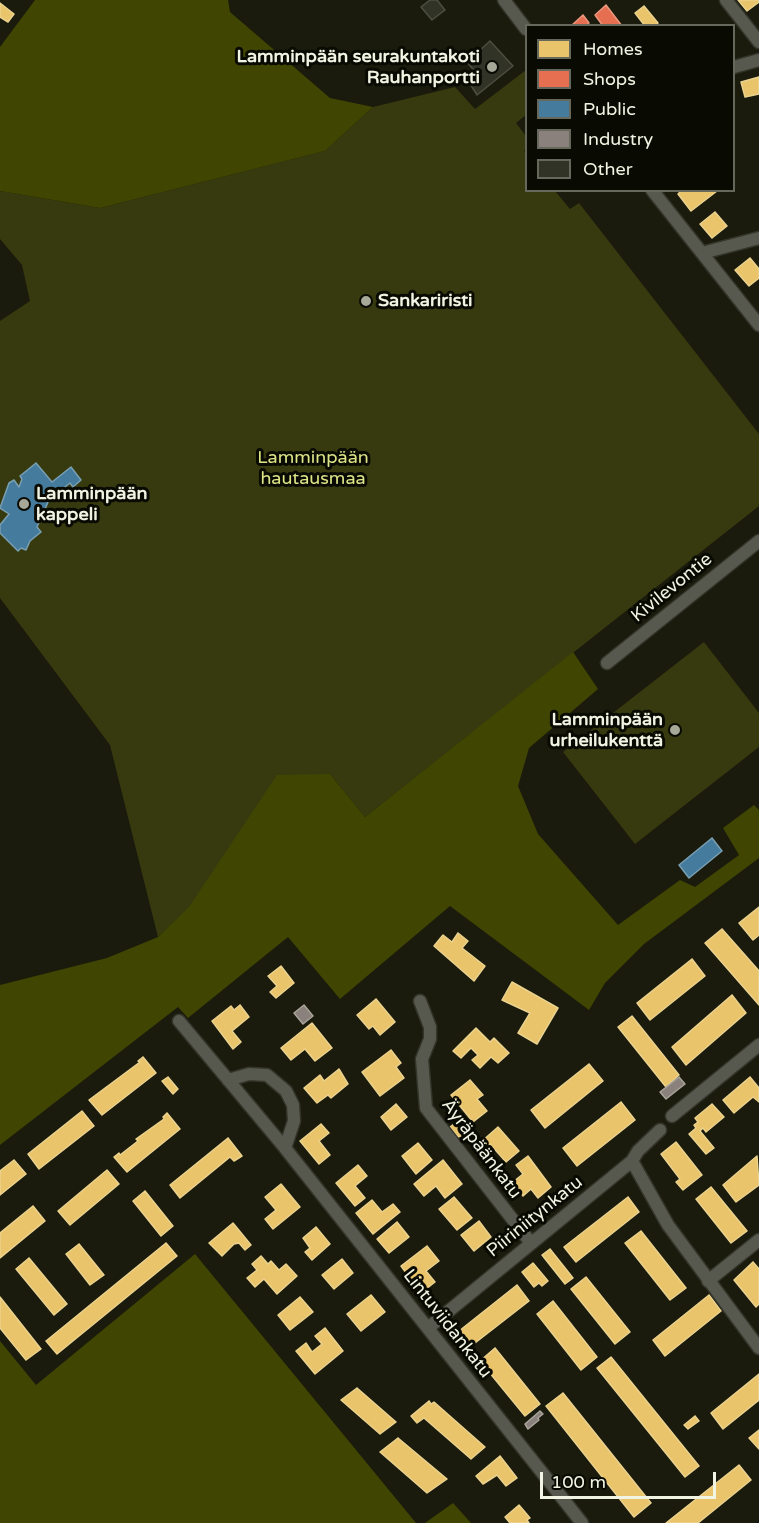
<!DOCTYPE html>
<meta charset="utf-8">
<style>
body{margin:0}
#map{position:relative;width:759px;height:1523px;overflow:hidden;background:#1a1b0c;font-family:"Varela Round",sans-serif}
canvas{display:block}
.legend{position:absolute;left:525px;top:24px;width:210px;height:168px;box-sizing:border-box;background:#090a02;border:2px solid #66685c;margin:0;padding:8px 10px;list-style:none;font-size:18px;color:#f1f4e3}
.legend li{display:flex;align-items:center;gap:12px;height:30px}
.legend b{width:30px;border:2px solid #66685c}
.scale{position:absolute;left:540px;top:1472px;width:176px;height:27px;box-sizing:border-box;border:3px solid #f1f4e3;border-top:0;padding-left:8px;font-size:18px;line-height:21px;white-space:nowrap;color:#f1f4e3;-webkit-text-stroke:4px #090a02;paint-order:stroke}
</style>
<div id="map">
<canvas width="759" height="1523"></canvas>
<ul class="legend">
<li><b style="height:16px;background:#e9c46a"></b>Homes</li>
<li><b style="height:16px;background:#e76f51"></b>Shops</li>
<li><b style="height:16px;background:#457b9d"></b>Public</li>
<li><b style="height:16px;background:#8a817c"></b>Industry</li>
<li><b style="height:16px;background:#323327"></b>Other</li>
</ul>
<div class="scale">100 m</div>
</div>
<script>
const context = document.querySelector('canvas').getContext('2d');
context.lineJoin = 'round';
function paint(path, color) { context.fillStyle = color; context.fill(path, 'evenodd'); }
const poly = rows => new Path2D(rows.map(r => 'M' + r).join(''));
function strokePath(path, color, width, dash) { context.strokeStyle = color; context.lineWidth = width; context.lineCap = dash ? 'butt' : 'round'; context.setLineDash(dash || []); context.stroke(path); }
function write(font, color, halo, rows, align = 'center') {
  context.font = font + ' "Varela Round",sans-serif'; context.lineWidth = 6; context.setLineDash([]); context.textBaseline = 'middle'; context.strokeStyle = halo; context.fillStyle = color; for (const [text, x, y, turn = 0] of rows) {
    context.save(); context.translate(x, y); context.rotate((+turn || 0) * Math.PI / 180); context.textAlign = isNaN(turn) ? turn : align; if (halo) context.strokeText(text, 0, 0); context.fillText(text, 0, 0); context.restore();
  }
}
const green = poly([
 [526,70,526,115,516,123,526,136,526,149,524,151,526,154,526,190,555,191,570,209,579,203,759,434,759,506,365,817,330,774,158,937,110,745,0,598,0,321,30,301,22,265,0,239,0,191,100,208,325,151,373,107,455,87,475,109],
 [704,642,759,713,759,747,635,844,563,752]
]);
const forest = poly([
 [35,0,228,0,230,12,330,98,373,107,325,151,100,208,0,191,0,47],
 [573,652,598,689,529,748,518,786,538,834,618,925,680,880,695,887,739,855,723,828,754,805,759,810,759,858,644,944,605,983,589,1010,450,906,340,999,288,937,188,1018,178,1007,0,1145,0,985,107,958,158,937,189,907,277,775,330,774,365,817],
 [195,1254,416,1523,0,1523,0,1341,36,1385],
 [453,1503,471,1523,425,1523]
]);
const homes = poly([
 [738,0,759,0,759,2,747,11,738,0],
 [0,3,14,14,8,22,0,17,0,3],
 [644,6,658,23,655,26,645,26,635,13,644,6],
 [759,77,759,94,745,97,741,82,759,77],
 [682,190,717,190,717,191,691,211,678,194,682,190],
 [715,212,727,226,712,238,700,224,715,212],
 [750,258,759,269,759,278,749,286,735,270,750,258],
 [759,907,759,935,753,940,739,923,759,907],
 [722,929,759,971,759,1005,705,943,722,929],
 [458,933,468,941,462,948,485,966,474,981,434,946,443,935,452,942,458,933],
 [692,959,705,976,650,1020,637,1003,692,959],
 [281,966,294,983,276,998,270,992,277,986,268,976,281,966],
 [512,982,558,1008,537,1044,518,1033,530,1013,502,1000,512,982],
 [732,995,746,1013,686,1065,672,1047,732,995],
 [376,999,395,1022,380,1035,373,1026,369,1029,357,1015,376,999],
 [240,1005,249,1017,232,1031,241,1042,233,1049,212,1021,231,1006,234,1010,240,1005],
 [632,1016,679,1075,666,1087,618,1027,632,1016],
 [312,1023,332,1048,315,1061,305,1049,291,1060,281,1048,312,1023],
 [476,1028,490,1042,494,1038,509,1053,498,1063,491,1057,480,1068,472,1060,478,1055,471,1048,461,1058,453,1051,476,1028],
 [391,1050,401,1063,396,1067,404,1078,380,1096,362,1072,391,1050],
 [143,1057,156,1073,102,1115,89,1100,140,1062,138,1061,143,1057],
 [589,1064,603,1081,545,1128,531,1110,589,1064],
 [339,1069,348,1084,331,1098,328,1095,317,1103,304,1088,320,1075,324,1081,339,1069],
 [168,1077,178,1089,173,1094,162,1081,168,1077],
 [750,1077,759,1088,759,1102,753,1097,734,1113,723,1100,750,1077],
 [470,1080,483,1095,477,1099,487,1111,473,1122,451,1095,470,1080],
 [621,1102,635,1120,577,1166,563,1148,621,1102],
 [396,1104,407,1117,391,1130,381,1117,396,1104],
 [712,1104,724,1117,706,1132,703,1128,700,1131,714,1148,706,1154,689,1134,696,1128,694,1125,698,1122,695,1118,712,1104],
 [82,1111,94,1126,39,1169,28,1154,82,1111],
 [167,1113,180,1129,127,1172,114,1157,119,1153,120,1155,138,1141,136,1139,164,1119,163,1117,167,1113],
 [458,1121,468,1133,458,1137,450,1127,458,1121],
 [321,1124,329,1133,319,1141,330,1155,319,1164,300,1141,321,1124],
 [498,1127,519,1151,506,1162,490,1144,486,1147,481,1142,498,1127],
 [228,1138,242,1156,234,1161,230,1157,180,1198,170,1185,228,1138],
 [676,1142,702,1175,683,1190,676,1182,680,1179,661,1154,676,1142],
 [418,1143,432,1160,416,1174,402,1156,418,1143],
 [528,1156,551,1187,538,1198,531,1189,523,1196,513,1182,523,1174,516,1165,528,1156],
 [757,1156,759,1185,736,1202,723,1185,757,1156],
 [14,1160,26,1174,0,1195,0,1171,14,1160],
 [443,1160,462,1184,445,1198,436,1186,424,1196,414,1184,443,1160],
 [358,1165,367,1176,355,1186,365,1198,355,1206,336,1183,358,1165],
 [107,1170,119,1184,70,1225,58,1211,107,1170],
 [281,1184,300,1207,273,1229,265,1219,276,1210,265,1197,281,1184],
 [711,1187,747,1231,731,1243,696,1199,711,1187],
 [145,1191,173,1226,161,1236,133,1201,145,1191],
 [454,1197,472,1218,457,1230,439,1209,454,1197],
 [628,1197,639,1212,576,1262,564,1247,628,1197],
 [372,1200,382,1212,393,1204,400,1212,373,1234,356,1213,372,1200],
 [33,1206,45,1221,0,1258,0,1233,33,1206],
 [479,1221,491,1237,474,1251,461,1235,479,1221],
 [397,1222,409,1237,389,1253,377,1239,397,1222],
 [233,1223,251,1245,245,1250,239,1243,234,1244,222,1256,209,1243,233,1223],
 [316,1227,330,1244,312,1260,305,1252,310,1248,303,1238,316,1227],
 [641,1231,686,1288,670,1300,625,1243,641,1231],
 [166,1243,177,1256,57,1354,46,1341,166,1243],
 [79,1244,104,1275,90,1285,66,1254,79,1244],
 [427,1246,439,1261,426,1271,435,1282,421,1293,401,1266,427,1246],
 [550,1249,573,1278,565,1284,542,1255,550,1249],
 [261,1256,268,1264,271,1261,279,1270,286,1264,297,1276,277,1294,264,1279,255,1287,247,1278,257,1270,252,1264,261,1256],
 [29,1258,67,1304,54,1315,16,1269,29,1258],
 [342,1259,353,1273,334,1289,322,1275,342,1259],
 [753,1262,759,1269,759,1304,756,1307,734,1280,753,1262],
 [533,1263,548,1281,542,1286,539,1283,534,1287,522,1272,533,1263],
 [586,1277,630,1332,615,1344,571,1289,586,1277],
 [517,1285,529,1301,466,1350,454,1335,517,1285],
 [371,1295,385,1312,361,1331,347,1314,371,1295],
 [709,1295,721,1311,665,1356,653,1340,709,1295],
 [0,1297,41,1349,26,1360,0,1328,0,1297],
 [300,1297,313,1312,290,1330,278,1315,300,1297],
 [553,1301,597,1357,581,1370,537,1314,553,1301],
 [325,1328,343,1351,315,1374,296,1351,306,1343,312,1352,322,1344,315,1336,325,1328],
 [495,1348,540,1404,525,1416,480,1361,495,1348],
 [611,1357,699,1466,685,1477,597,1368,611,1357],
 [759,1374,759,1400,723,1429,711,1413,759,1374],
 [357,1388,396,1422,380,1434,341,1400,357,1388],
 [563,1393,651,1503,634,1517,546,1406,563,1393],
 [429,1401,431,1404,434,1402,485,1447,471,1459,424,1418,417,1423,411,1416,429,1401],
 [695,1416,699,1421,688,1429,684,1425,695,1416],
 [759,1430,759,1449,749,1438,759,1430],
 [398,1438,447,1479,427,1493,380,1452,398,1438],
 [500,1456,517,1478,506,1486,497,1475,483,1484,476,1476,500,1456],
 [739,1465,751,1480,698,1523,666,1523,739,1465],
 [519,1505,530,1518,527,1520,529,1523,510,1523,505,1517,519,1505]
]);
const shops = poly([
 [606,5,622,26,603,26,595,15,606,5],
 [583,15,589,23,586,26,571,26,583,15]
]);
const public = poly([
 [36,463,52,482,71,467,81,480,73,487,70,483,49,500,37,527,41,532,30,541,26,550,21,548,18,551,0,533,0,525,9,514,0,508,9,483,14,480,19,487,22,479,20,476,36,463],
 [712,838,722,851,689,878,679,865,712,838]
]);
const industry = poly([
 [304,1005,313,1016,303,1024,294,1013,304,1005],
 [679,1077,685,1084,666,1099,660,1092,679,1077],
 [540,1411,543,1414,538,1418,539,1420,528,1429,525,1424,540,1411]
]);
const building = poly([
 [430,0,437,0,445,10,432,20,421,7,430,0],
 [490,41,513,66,477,95,467,79,476,73,467,62,490,41]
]);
const street = poly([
 [504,0,526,29],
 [726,0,759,42],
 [734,67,759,60],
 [652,190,759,325],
 [702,253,759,238],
 [607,663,759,541],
 [420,1001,430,1027,430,1039,422,1059,426,1108,531,1243],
 [179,1021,285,1148,582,1523],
 [228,1080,249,1074,267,1075,286,1091,293,1105,294,1121,285,1148],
 [672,1116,759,1045],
 [632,1161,668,1225,759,1348],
 [708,1281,759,1240],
 [428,1328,632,1161,638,1151,660,1130]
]);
const markers = [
 [492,67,6,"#a6a898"],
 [366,301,6,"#a6a898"],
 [24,504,6,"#a6a898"],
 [675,730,6,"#a6a898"]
];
const poiNames = [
 ["Lamminpään seurakuntakoti",480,57],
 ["Rauhanportti",480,78],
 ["Sankariristi",378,301,"left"],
 ["Lamminpään",36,494,"left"],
 ["kappeli",36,515,"left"],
 ["Lamminpään",663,720],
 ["urheilukenttä",663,741]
];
const parkNames = [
 ["Lamminpään",313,458],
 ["hautausmaa",313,479]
];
const streetNames = [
 ["Kivilevontie",672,588,-39],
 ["Äyräpäänkatu",481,1149,53],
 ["Piiriniitynkatu",535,1217,-39],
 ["Lintuviidankatu",447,1324,52]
];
paint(green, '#373a0f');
paint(forest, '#414502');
paint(homes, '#e9c46a');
strokePath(homes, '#ebd28e', 1.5);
paint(shops, '#e76f51');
strokePath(shops, '#ea977d', 1.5);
paint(public, '#457b9d');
strokePath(public, '#799fb2', 1.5);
paint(industry, '#8a817c');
strokePath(industry, '#a9a49b', 1.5);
paint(building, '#323327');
strokePath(building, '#4d4e41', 1.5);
strokePath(street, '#33342a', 15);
strokePath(street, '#58594e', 12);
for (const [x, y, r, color] of markers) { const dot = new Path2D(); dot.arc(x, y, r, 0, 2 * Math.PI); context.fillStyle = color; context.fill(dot); strokePath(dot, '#090a02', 2); }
write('bold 18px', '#f1f4e3', '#090a02', poiNames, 'right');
write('18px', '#dde587', '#090a02', parkNames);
write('18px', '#f1f4e3', '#090a02', streetNames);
</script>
